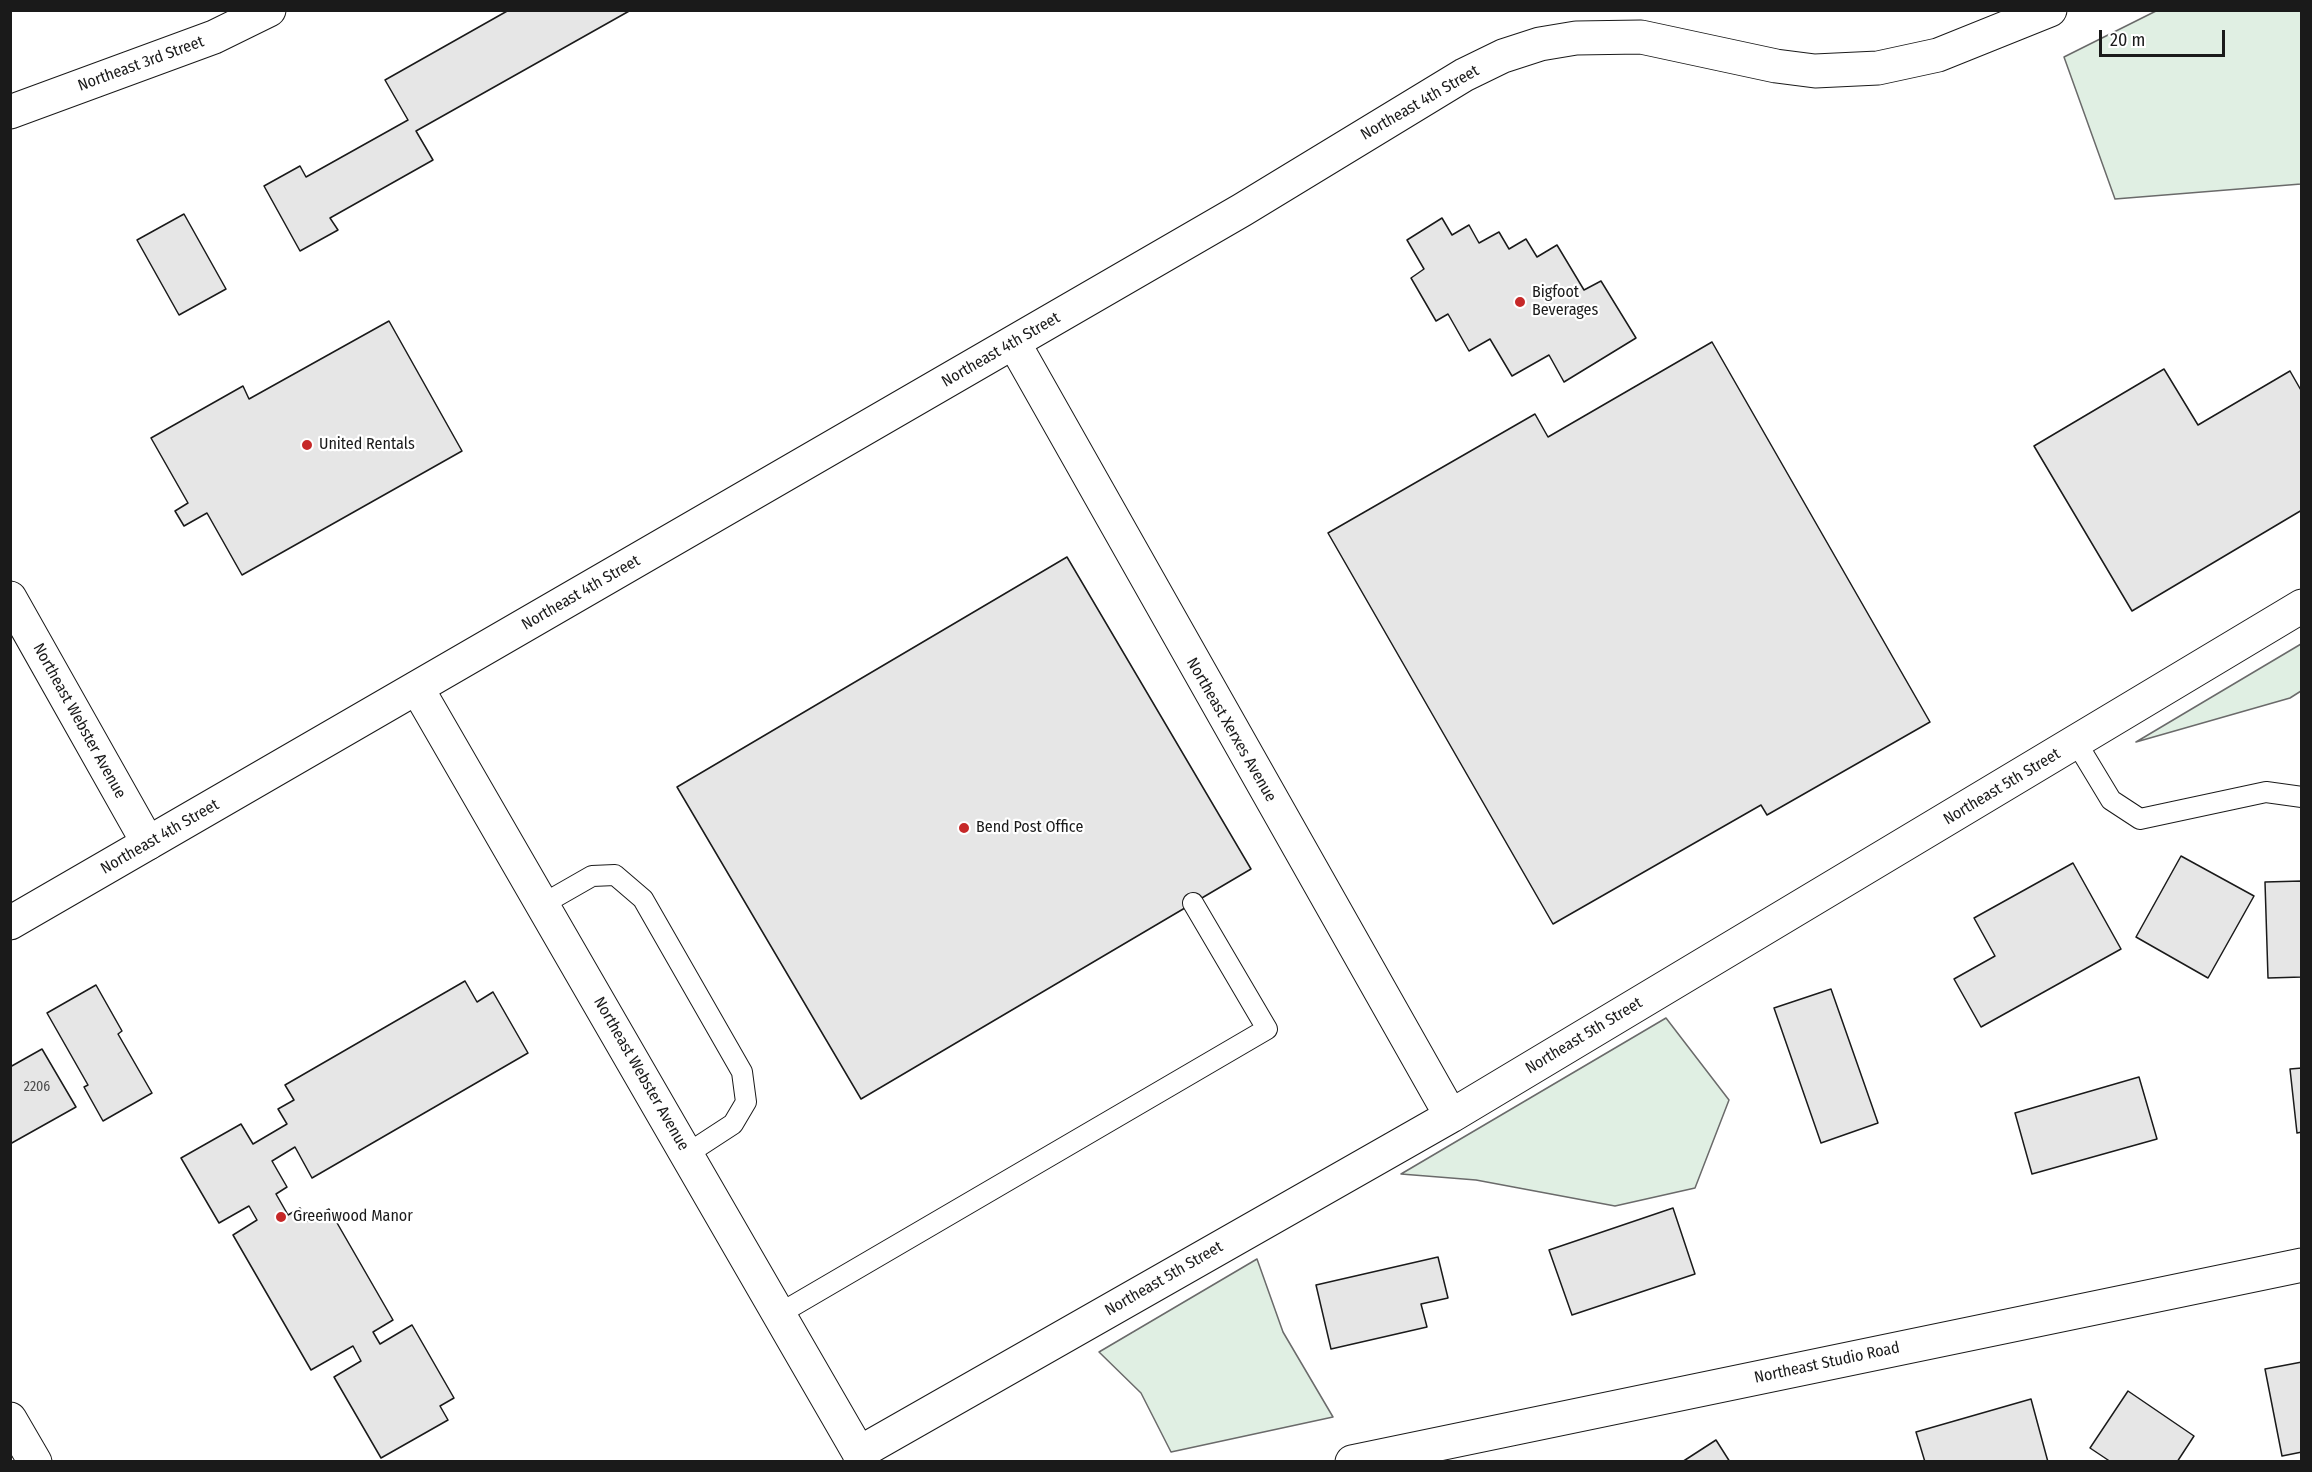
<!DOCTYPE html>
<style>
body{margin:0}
#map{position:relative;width:2312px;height:1472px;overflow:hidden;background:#fff;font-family:"Fira Sans Condensed",sans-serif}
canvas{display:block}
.frame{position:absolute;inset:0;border:12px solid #1a1a1a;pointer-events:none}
.scale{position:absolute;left:2099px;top:30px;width:126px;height:27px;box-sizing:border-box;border:3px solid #1a1a1a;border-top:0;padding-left:8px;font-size:18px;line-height:21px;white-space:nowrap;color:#1a1a1a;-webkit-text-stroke:4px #fff;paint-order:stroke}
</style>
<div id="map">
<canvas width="2312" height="1472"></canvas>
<div class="frame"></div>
<div class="scale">20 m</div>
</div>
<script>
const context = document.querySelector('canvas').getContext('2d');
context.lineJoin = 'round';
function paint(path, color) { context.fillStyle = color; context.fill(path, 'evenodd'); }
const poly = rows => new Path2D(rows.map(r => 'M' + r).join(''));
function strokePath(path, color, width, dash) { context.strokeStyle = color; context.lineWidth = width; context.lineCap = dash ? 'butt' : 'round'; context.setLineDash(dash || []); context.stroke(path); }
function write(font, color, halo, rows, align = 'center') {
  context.font = font + ' "Fira Sans Condensed",sans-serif'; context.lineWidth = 4.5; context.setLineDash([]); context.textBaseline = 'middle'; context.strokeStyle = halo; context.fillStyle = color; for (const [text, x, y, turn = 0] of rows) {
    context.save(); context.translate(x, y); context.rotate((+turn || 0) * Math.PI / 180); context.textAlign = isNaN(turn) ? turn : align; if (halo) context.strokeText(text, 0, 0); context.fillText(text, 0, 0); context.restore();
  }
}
const green = poly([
 [2156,11,2301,11,2301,184,2115,199,2064,57,2156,11],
 [2301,644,2301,691,2290,698,2136,742,2301,644],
 [1666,1018,1729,1100,1695,1188,1615,1206,1476,1180,1401,1174,1666,1018],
 [1257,1259,1283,1332,1333,1417,1171,1452,1141,1393,1099,1352,1257,1259]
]);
const building = poly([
 [509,10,631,10,416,131,433,160,330,218,338,230,300,251,264,186,300,166,306,177,408,120,385,80,509,10],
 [184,214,226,289,179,315,137,240,184,214],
 [1442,218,1452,235,1469,225,1479,243,1499,232,1509,249,1526,239,1537,257,1557,245,1584,290,1601,281,1636,338,1564,382,1549,355,1512,376,1490,339,1469,351,1448,314,1436,321,1411,278,1424,269,1407,240,1442,218],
 [389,321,462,451,242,575,207,513,184,526,175,511,188,503,151,438,243,386,249,399,389,321],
 [1712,342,1930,722,1767,815,1761,805,1553,924,1328,533,1535,414,1548,437,1712,342],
 [2164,369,2198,425,2290,371,2302,392,2302,510,2132,611,2034,446,2164,369],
 [1067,557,1251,869,861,1099,677,787,1067,557],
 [2181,856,2254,896,2208,978,2136,937,2181,856],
 [2073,863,2121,949,1981,1027,1954,979,1995,956,1974,918,2073,863],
 [2302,881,2302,977,2268,978,2265,882,2302,881],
 [465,981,477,1002,493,992,528,1053,312,1178,295,1147,272,1161,287,1187,276,1194,288,1215,300,1208,308,1221,329,1209,393,1320,373,1332,380,1344,412,1325,454,1398,440,1406,448,1420,381,1458,334,1377,361,1361,353,1346,311,1370,233,1235,257,1220,249,1206,219,1223,181,1158,241,1124,253,1144,287,1124,278,1109,294,1100,285,1085,465,981],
 [96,985,122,1031,118,1034,152,1093,103,1121,84,1087,88,1085,47,1013,96,985],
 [1831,989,1878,1123,1821,1143,1774,1008,1831,989],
 [42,1049,76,1107,10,1144,10,1067,42,1049],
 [2302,1068,2302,1132,2297,1133,2290,1069,2302,1068],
 [2139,1077,2157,1139,2032,1174,2015,1113,2139,1077],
 [1673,1208,1695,1274,1572,1315,1549,1250,1673,1208],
 [1438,1257,1448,1298,1421,1304,1427,1327,1331,1349,1316,1285,1438,1257],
 [2302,1362,2302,1452,2282,1456,2265,1369,2302,1362],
 [2128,1391,2194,1436,2177,1462,2111,1462,2090,1448,2128,1391],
 [2031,1399,2048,1462,1925,1462,1916,1432,2031,1399],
 [1716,1440,1730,1462,1682,1462,1716,1440]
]);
const service = poly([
 [2076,742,2111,800,2140,819,2266,792,2302,797],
 [543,904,592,876,615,875,643,899,742,1072,746,1102,733,1124,687,1154],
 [779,1314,1267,1029,1193,903]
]);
const minor = poly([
 [1014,343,1451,1116],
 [10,598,148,843],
 [417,688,859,1453,861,1462],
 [10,1419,35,1462],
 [859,1453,1451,1116,2302,606]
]);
const tertiary = poly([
 [10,923,1242,210,1464,75,1503,56,1540,44,1576,38,1641,37,1776,66,1815,71,1878,68,1938,55,2050,10],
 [1352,1462,2302,1265]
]);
const primary = poly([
 [10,112,214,37,269,10]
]);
const markers = [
 [1520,302,6,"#c62828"],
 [307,445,6,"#c62828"],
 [964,828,6,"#c62828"],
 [281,1217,6,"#c62828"]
];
const numberNames = [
 ["2206",37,1087]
];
const streetNames = [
 ["Northeast 3rd Street",141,64,-20],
 ["Northeast 4th Street",1420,103,-30],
 ["Northeast 4th Street",1001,350,-30],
 ["Northeast 4th Street",581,593,-30],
 ["Northeast Webster Avenue",79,721,61],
 ["Northeast Xerxes Avenue",1231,730,60],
 ["Northeast 5th Street",2002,787,-31],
 ["Northeast 4th Street",160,837,-30],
 ["Northeast 5th Street",1584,1036,-31],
 ["Northeast Webster Avenue",641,1074,60],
 ["Northeast 5th Street",1164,1279,-30],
 ["Northeast Studio Road",1827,1363,-12]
];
const poiNames = [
 ["Bigfoot",1532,293],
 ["Beverages",1532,311],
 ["United Rentals",319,445],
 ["Bend Post Office",976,828],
 ["Greenwood Manor",293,1217]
];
paint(green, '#e0efe3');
strokePath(green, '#6a6a6a', 1.5);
paint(building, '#e6e6e6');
strokePath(building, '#1a1a1a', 1.5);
strokePath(service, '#1a1a1a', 22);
strokePath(minor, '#1a1a1a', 35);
strokePath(tertiary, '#1a1a1a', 35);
strokePath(primary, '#1a1a1a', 35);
strokePath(service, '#fff', 20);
strokePath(minor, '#fff', 33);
strokePath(tertiary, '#fff', 33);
strokePath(primary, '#fff', 33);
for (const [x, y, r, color] of markers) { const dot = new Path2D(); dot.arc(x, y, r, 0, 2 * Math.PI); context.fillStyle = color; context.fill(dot); strokePath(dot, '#fff', 2); }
write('14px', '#4d4d4d', null, numberNames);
write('16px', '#1a1a1a', '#fff', streetNames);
write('16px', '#1a1a1a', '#fff', poiNames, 'left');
</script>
